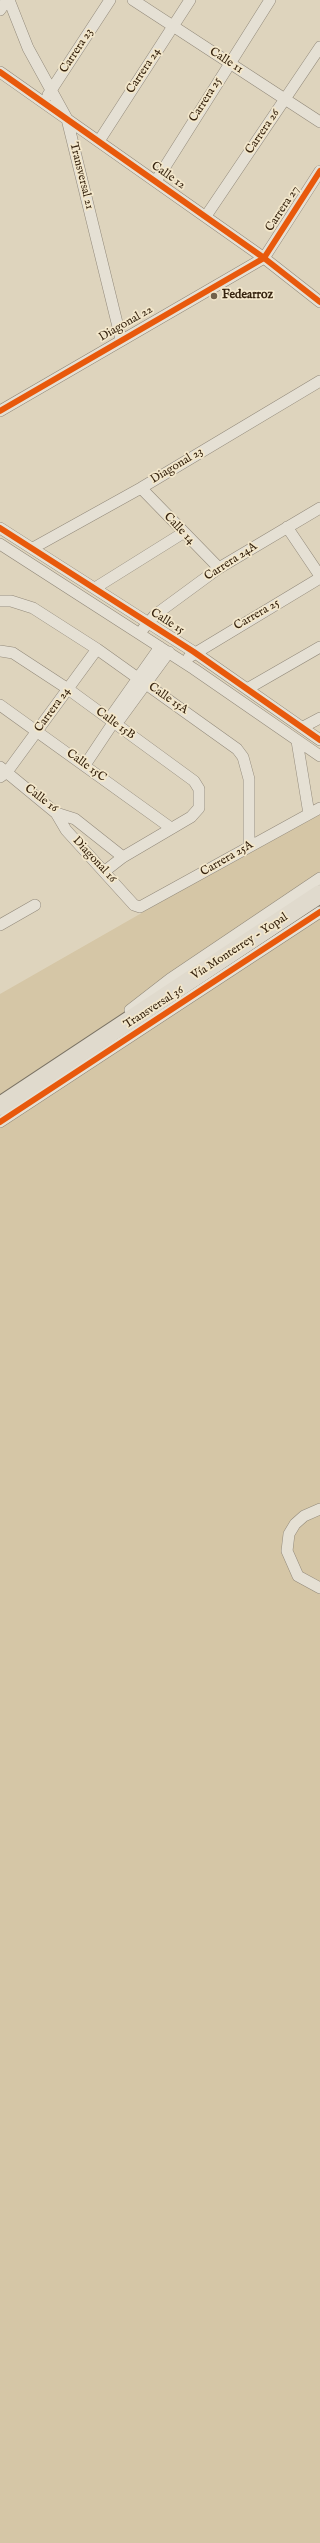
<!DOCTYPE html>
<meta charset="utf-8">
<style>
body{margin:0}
canvas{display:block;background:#ded4bd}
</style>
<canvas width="320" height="2543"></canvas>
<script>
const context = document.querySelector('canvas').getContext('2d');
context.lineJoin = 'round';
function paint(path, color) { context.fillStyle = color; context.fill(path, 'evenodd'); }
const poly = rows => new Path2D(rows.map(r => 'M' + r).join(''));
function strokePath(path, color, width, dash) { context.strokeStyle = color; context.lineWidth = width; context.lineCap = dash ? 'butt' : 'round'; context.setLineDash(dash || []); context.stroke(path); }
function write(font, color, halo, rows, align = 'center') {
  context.font = font + ' "IM FELL English",serif'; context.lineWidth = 3.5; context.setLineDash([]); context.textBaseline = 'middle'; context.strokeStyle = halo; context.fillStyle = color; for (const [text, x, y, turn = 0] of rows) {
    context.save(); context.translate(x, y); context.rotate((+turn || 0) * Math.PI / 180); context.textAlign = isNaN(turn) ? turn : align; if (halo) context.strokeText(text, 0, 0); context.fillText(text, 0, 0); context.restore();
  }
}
const green = poly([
 [320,811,320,2543,0,2543,0,994]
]);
const minor = poly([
 [9,0,28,48,67,119,121,339],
 [133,0,320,122],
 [0,10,7,0],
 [0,72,264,258,320,302],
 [48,95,110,0],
 [99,141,190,0],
 [156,181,270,0],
 [206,216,320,47],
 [0,411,264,258,320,171],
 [141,488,219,568],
 [287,527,320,576],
 [0,528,194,652,320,740],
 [0,544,194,669,320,756],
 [33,548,141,488,320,381],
 [95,588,183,533],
 [0,601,11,601,33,608,97,649,237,749,243,757,249,779,249,846],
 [143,629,155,615,219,568,320,508],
 [0,651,13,653,68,689,194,781,199,789,199,808,191,817,123,857,105,871],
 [189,657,320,578],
 [247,689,320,647],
 [0,705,171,828],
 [113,723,112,715,160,647],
 [303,727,320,718],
 [297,741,309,814],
 [85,765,113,723,120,719,169,652],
 [0,767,56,813,75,819,123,857],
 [0,777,7,772,97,649],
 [56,813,66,830,134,905,140,907,320,808],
 [0,925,35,905],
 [130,1010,170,979,320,878],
 [0,1122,320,912],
 [320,1509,304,1516,295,1524,289,1534,287,1551,298,1576,320,1588]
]);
const trunk = poly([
 [0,1106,320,894]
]);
const cycleway = poly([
 [0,72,264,258,320,302],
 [0,411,264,258,320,171],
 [0,528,194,652,320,740],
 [0,1122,320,912]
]);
const markers = [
 [214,296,4,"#71614b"]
];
const streetNames = [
 ["Carrera 23",77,51,-57],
 ["Calle 11",226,61,33],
 ["Carrera 24",144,71,-57],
 ["Carrera 25",206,100,-58],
 ["Carrera 26",263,132,-56],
 ["Transversal 21",81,176,76],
 ["Calle 12",168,176,35],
 ["Carrera 27",283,209,-57],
 ["Diagonal 22",126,324,-30],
 ["Diagonal 23",177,466,-31],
 ["Calle 14",179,529,46],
 ["Carrera 24A",231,562,-33],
 ["Carrera 25",257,615,-30],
 ["Calle 15",167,622,32],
 ["Calle 15A",168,699,35],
 ["Carrera 24",53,710,-54],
 ["Calle 15B",115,724,36],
 ["Calle 15C",86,766,36],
 ["Calle 16",41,799,37],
 ["Carrera 25A",227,859,-30],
 ["Diagonal 16",94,860,47],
 ["Vía Monterrey - Yopal",240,947,-33],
 ["Transversal 36",154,1008,-33]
];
const poiNames = [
 ["Fedearroz",222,296]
];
paint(green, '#d5c6a6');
strokePath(minor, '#938a7b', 12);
strokePath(trunk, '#7a7264', 20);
strokePath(minor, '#e5e0d4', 11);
strokePath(trunk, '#e0dacd', 18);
strokePath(cycleway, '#e8590c', 6);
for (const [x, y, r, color] of markers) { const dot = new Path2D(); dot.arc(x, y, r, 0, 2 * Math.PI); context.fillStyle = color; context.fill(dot); strokePath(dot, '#f3e7cb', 1.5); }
write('12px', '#36230e', '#f3e7cb', streetNames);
write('bold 12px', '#36230e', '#f3e7cb', poiNames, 'left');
</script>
